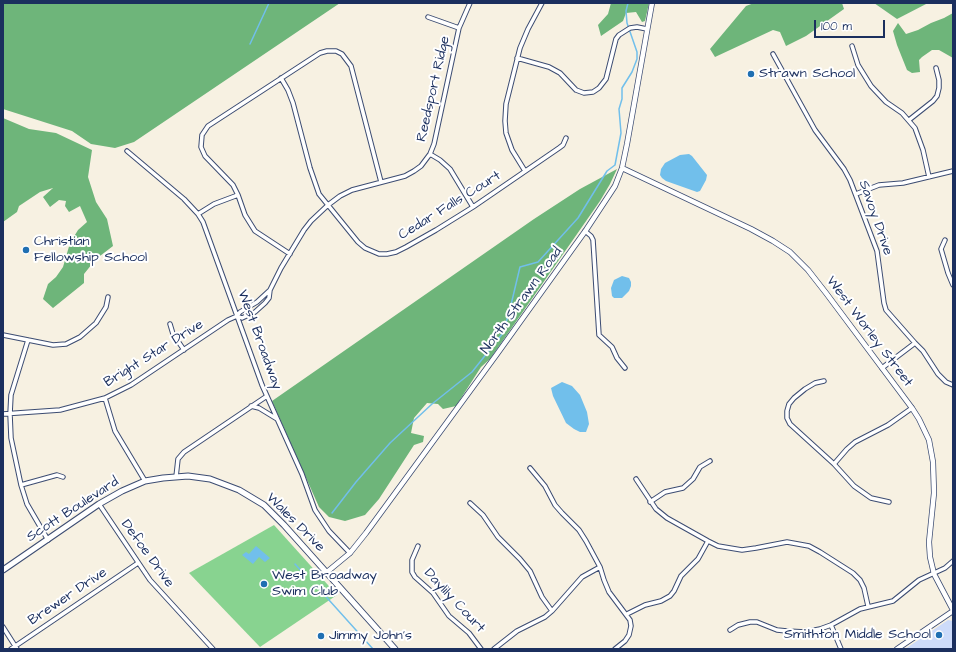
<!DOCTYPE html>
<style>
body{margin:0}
#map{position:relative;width:956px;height:652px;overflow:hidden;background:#f7f1e2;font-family:"Architects Daughter",sans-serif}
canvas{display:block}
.frame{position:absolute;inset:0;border:4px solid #1b2f5e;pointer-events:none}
.scale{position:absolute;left:814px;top:20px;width:71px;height:18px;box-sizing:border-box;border:2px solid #1b2f5e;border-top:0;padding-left:5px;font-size:12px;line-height:14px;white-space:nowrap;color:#1b2f5e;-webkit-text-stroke:3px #fff;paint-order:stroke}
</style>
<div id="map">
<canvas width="956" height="652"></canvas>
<div class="frame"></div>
<div class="scale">100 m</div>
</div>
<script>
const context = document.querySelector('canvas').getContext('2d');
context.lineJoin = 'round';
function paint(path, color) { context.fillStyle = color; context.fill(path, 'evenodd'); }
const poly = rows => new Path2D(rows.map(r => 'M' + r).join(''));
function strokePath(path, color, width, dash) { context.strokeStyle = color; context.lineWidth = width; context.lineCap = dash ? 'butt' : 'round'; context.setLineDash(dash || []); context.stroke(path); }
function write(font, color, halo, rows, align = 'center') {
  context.font = font + ' "Architects Daughter",sans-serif'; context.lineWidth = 4; context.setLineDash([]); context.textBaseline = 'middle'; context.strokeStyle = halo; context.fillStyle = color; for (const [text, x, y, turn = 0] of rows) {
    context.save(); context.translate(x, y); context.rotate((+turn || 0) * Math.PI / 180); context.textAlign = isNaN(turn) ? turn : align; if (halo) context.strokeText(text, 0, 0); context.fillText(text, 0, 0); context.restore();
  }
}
const built = poly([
 [948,620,953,621,953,649,905,649]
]);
const green = poly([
 [274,525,337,595,260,647,189,573]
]);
const forest = poly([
 [3,3,340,3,134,142,115,148,91,144,72,131,3,109],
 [611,3,649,3,645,21,642,22,636,12,626,13,623,21,601,36,598,25,608,14],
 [754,3,842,3,844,9,806,36,786,46,780,32,773,30,715,57,710,49,746,6],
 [874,3,928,3,897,19],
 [953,13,953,58,939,50,932,50,922,57,919,60,920,72,912,73,907,70,897,45,893,31,898,23,906,34,918,30,931,23,944,18],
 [3,118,29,129,56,133,92,150,88,177,96,202,107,219,113,246,96,259,84,274,84,283,53,308,43,299,48,284,56,277,63,267,70,243,78,230,87,222,80,206,69,212,65,206,66,201,59,200,50,207,43,197,53,188,40,192,19,206,17,212,3,222],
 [617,169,610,184,600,201,490,359,481,367,456,406,443,409,438,404,427,403,414,418,411,433,424,436,423,442,414,445,379,499,365,515,345,521,329,517,319,507,272,401,534,219,580,189]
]);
const water = poly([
 [689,154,692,156,707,175,706,180,700,191,697,192,666,181,662,178,660,175,661,169,665,163,680,155],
 [622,276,629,278,631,282,631,286,629,291,622,298,614,298,612,296,611,288,614,280],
 [562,382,572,386,580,395,587,412,589,424,586,432,580,432,574,429,566,423,553,396,551,388],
 [256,546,270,558,265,562,259,557,253,564,242,555,246,552,249,554]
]);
const stream = poly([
 [250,44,269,3],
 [332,513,356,482,390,443,432,404,472,372,503,333,510,309,520,267,538,262,578,218,607,171,615,165,621,133,619,109,622,99,622,88,632,72,637,59,637,52,627,23,626,11,628,3],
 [295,564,304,574],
 [320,590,373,649]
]);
const minor = poly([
 [428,17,459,28],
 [852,46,858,65,871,86,886,102,902,113,915,128,923,150,929,177],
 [773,54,815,130,844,169,850,180,877,251,884,303,886,310,915,343,923,351,938,374,946,382,953,385],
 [517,58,549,67,560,73,576,90,584,93,593,92,599,88,606,79,616,39,619,35,630,28,637,27,647,29],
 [281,78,288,90,293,103,310,168,319,194,358,242,365,248,379,254,387,254,396,252,406,247,436,230,473,207,559,148,563,145,566,138],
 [909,120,933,101,937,96,939,88,939,80,936,68],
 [127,151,184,199,198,214,203,222,262,385,302,474,315,510,329,531,350,553],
 [430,154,440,160,450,169,473,207],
 [525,171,512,150,506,133,505,121,506,104,520,48,528,29,542,3],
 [856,194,879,185,903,183,953,171],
 [238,195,245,215,255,231,290,254],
 [198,214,214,204,238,195,233,185,205,156,201,147,202,135,208,126,320,53,327,51,336,51,342,54,351,66,381,182],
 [585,231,591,236,593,240,599,335,612,347,617,358,625,368],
 [945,240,941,249,948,273,953,285],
 [237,316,242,318,255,312,265,303,269,298,270,290,281,268,304,230,311,221,328,205,340,196,352,190,405,176,414,171,421,166,430,154,434,144,459,28,470,3],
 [170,324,173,334,184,350],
 [3,335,53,345,66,344,80,337,96,323,106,307,108,297],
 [28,340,11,395,10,414,11,438,21,485,27,504,48,540],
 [882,368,915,343],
 [824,381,815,383,805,389,794,398,789,404,787,411,787,418,790,424,834,464,854,486,871,498,889,502],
 [105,398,115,431,145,481],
 [251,406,259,408,277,419],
 [3,414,60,410,105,398,131,385,228,320,237,316,240,312,257,302,270,290],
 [834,464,847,449,855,442,888,425,912,408],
 [530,468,545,486,555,505,562,513,579,530,586,541,600,567,604,580,609,592,630,620,631,626,629,635,625,641,615,649],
 [176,477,178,459,184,452,267,396],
 [636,479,656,509,667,518,708,541,718,546,742,550,756,548,787,542,809,546,820,552,853,573,860,580,864,588,868,606],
 [21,485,57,475,63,477],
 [650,502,665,492,683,488,693,479,700,467,710,461],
 [470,503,483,515,498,537,520,559,530,571,542,597,552,611],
 [99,504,150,580,213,649],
 [418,546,412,560,412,572,415,577,433,593,449,616,469,633,481,649],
 [627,614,645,605,661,601,670,596,674,591,681,576,698,559,708,541],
 [831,625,841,649],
 [3,627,17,649],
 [730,630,738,625,750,622,757,622,777,630,787,631,805,632,820,629,831,625,860,609,893,601,919,580,945,568,953,561],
 [11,649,138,563],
 [494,649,517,631,545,617,552,611,582,577,600,567]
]);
const tertiary = poly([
 [622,168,751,229,773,241,790,252,808,270,826,293,912,408,919,419,929,440,933,462,934,493,929,542,930,557,934,574,953,610],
 [327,572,350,553,366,533,497,354,586,230,615,186,622,168,627,144,652,3],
 [897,649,953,611]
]);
const secondary = poly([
 [3,570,99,504,122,491,145,481,163,478,188,476,210,479,239,490,264,505,284,525,395,649]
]);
const markers = [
 [751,74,4,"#1f6fb2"],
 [26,250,4,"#1f6fb2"],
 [264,584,4,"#1f6fb2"],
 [939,635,4,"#1f6fb2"],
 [321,636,4,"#1f6fb2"]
];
const poiNames = [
 ["Strawn School",759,74],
 ["Christian",34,242],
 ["Fellowship School",34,258],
 ["West Broadway",272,576],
 ["Swim Club",272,592],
 ["Smithton Middle School",931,635,"right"],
 ["Jimmy John's",329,636]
];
const streetNames = [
 ["Reedsport Ridge",434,89,-77],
 ["Cedar Falls Court",450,206,-32],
 ["Savoy Drive",875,218,71],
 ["North Strawn Road",522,301,-54],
 ["West Worley Street",869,332,53],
 ["West Broadway",259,340,70],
 ["Bright Star Drive",154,354,-32],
 ["Scott Boulevard",73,510,-33],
 ["Wales Drive",295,523,45],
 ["Defoe Drive",147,554,54],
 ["Brewer Drive",68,597,-34],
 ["Daylily Court",454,601,47]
];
paint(built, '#cddbfa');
paint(green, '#88d390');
paint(forest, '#6eb57a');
paint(water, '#71bfeb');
strokePath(stream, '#71bfeb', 1.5);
strokePath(minor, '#3c4c72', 5.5);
strokePath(tertiary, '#3c4c72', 6);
strokePath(secondary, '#3c4c72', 7);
strokePath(minor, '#fff', 3.5);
strokePath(tertiary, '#fff', 4.5);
strokePath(secondary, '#fff', 5);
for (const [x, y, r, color] of markers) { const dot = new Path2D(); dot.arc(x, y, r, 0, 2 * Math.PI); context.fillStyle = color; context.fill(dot); strokePath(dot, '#fff', 1.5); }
write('14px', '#1b2f5e', '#fff', poiNames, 'left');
write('14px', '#1b2f5e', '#fff', streetNames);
</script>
